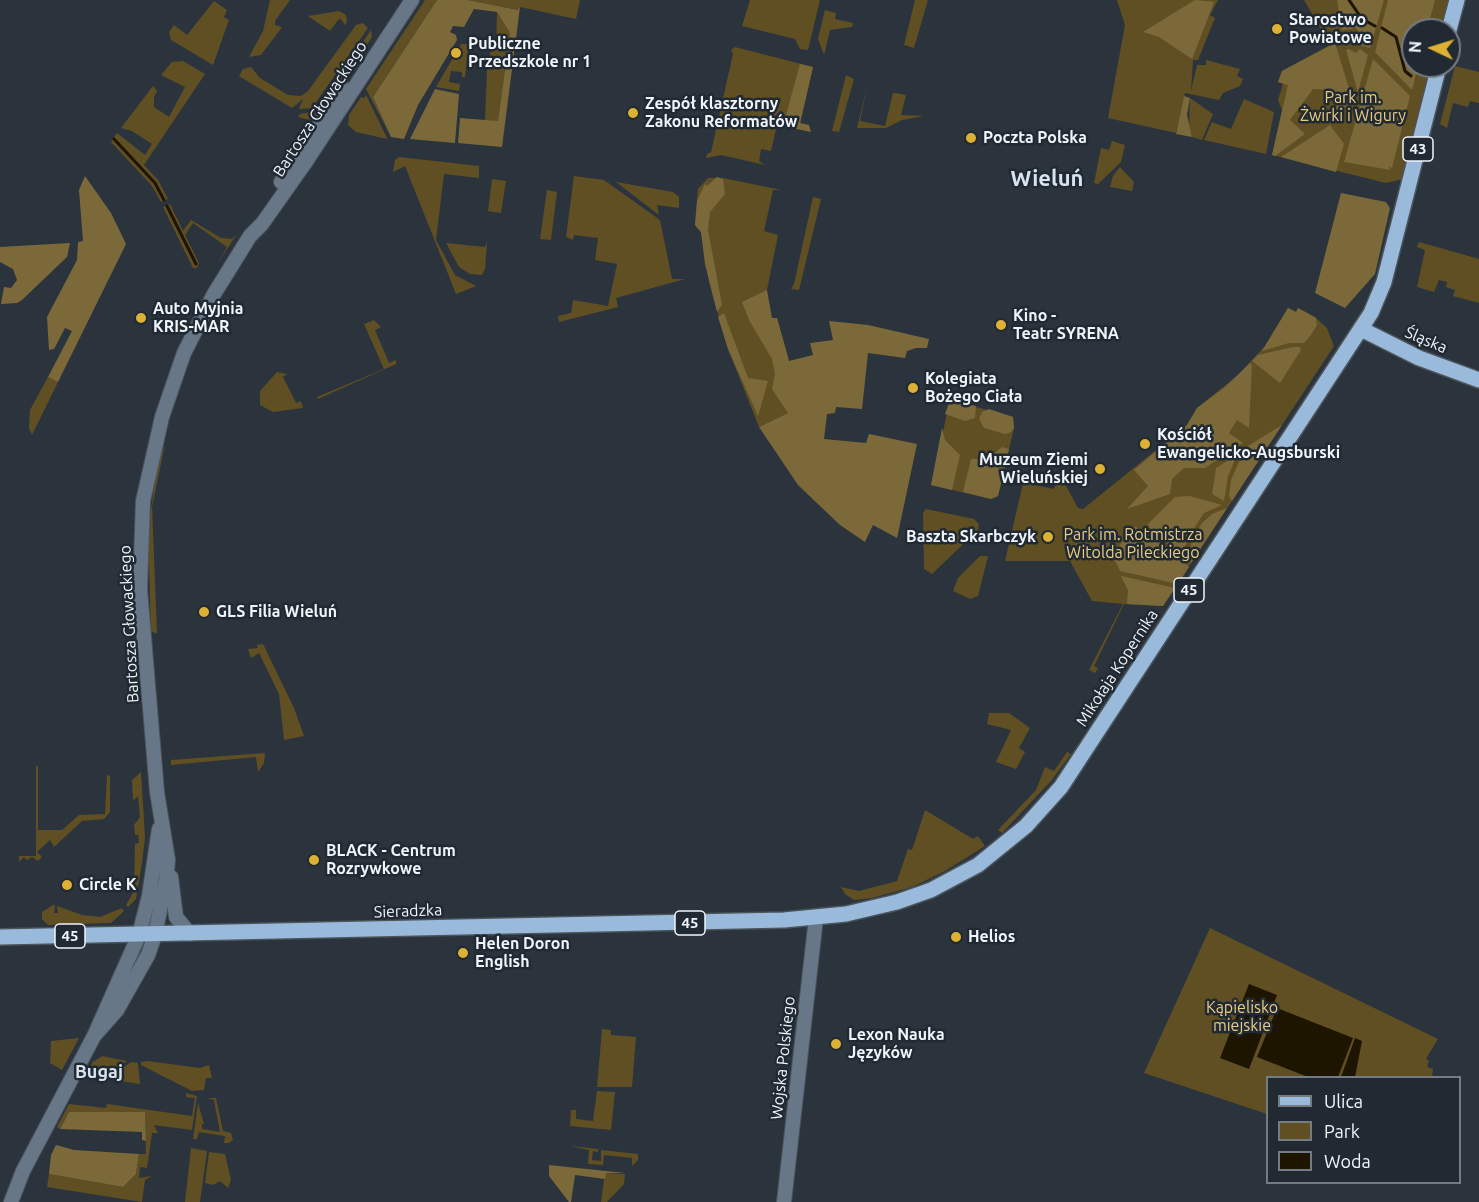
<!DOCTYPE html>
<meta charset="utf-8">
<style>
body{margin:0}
#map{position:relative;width:1479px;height:1202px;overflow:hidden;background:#2b343d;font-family:Ubuntu,sans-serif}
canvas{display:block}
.legend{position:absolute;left:1266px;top:1076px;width:195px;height:108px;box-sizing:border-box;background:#212a33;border:2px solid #747b83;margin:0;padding:8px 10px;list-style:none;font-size:18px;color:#f0f5fb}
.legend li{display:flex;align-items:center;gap:12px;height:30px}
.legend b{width:30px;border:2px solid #747b83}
.north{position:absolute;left:1401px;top:18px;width:60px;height:60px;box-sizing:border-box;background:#212a33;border:2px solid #747b83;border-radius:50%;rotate:274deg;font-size:16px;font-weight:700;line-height:24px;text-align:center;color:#f0f5fb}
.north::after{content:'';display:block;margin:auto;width:21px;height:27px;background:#ddb133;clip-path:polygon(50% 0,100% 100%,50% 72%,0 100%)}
</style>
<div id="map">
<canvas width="1479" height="1202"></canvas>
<ul class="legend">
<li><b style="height:8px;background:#9abadb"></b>Ulica</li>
<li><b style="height:16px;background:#604f22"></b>Park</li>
<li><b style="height:16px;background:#1e1500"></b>Woda</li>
</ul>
<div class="north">N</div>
</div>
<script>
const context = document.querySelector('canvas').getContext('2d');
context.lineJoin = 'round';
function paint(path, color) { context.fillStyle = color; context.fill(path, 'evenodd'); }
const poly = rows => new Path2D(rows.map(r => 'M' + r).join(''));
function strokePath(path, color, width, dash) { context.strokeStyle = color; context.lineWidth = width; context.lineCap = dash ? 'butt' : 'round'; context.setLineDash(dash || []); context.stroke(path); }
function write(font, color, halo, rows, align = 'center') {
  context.font = font + ' Ubuntu,sans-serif'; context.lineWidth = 5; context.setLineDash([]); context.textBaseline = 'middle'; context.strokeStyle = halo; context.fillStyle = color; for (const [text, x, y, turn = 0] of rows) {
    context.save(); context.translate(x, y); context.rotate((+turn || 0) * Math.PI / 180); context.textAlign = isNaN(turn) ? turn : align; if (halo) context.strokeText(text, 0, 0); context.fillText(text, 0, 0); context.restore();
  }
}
const green = poly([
 [270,0,290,0,275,21,275,25,282,27,261,55,249,57,263,31],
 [425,0,437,0,373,97,391,137,366,89],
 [468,0,580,0,576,19,520,7,519,10],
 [750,0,820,0,808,50,800,49,795,39,742,26],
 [915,0,928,0,914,48,904,45],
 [1117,0,1218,0,1210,15,1215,18,1198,60,1193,60,1191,91,1197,65,1206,65,1206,60,1240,69,1237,76,1243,79,1240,86,1223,93,1219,100,1185,93,1176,133,1108,118,1125,25],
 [1304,0,1449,0,1441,30,1413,30,1413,66,1432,66,1403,179,1386,183,1272,155,1282,110,1278,100,1283,84,1278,82,1282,71,1330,45],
 [214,1,227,10,224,17,229,20,213,65,171,40,169,32,174,25,187,35],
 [825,10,836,13,835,19,853,23,852,27,830,30,824,55,818,39],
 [339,11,346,15,347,22,345,25,341,19,338,20,330,31,308,16],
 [497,12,510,33,498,122,485,120,487,71,491,49,496,49],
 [363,23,368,28,312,108,299,109,303,99,292,108,239,76,243,69,251,67,260,78,288,95,301,96,308,91,356,25],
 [371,30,372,37,324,111,311,120,298,117,300,114,316,111],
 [461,44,469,44,465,77,462,77,462,72,451,71,449,82,460,84,459,91,436,87],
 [735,47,813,67,799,129,777,125,771,151,761,149,759,161,765,165,721,155,706,158,707,154,711,152,733,54,731,50],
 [183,61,205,74,144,165,158,180,168,199,161,202,152,186,111,142,117,133,145,155,152,144,132,131,121,128,153,86,157,91,154,97,154,107,169,117,185,87,161,75,172,62],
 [1455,66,1479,72,1479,103,1470,101,1468,107,1453,103,1447,128,1440,124],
 [846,75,854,79,839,132,832,131],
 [867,87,860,121,885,126,893,93,896,93,906,95,901,115,924,116,902,120,886,128,857,128],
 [366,95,387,138,387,139,356,132,348,125,349,115,361,97,364,98],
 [1190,98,1213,114,1202,140,1192,137,1189,128],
 [1244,99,1274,112,1266,154,1204,140,1212,122,1231,129],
 [1112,141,1125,145,1121,162,1098,184,1094,183,1101,148,1109,150],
 [399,157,479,166,479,178,444,174,436,240,455,275,476,286,456,294,405,166,393,172,395,160],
 [1120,167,1134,182,1132,191,1110,187,1113,176],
 [574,176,604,180,660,220,672,279,685,279,616,298,618,307,559,322,558,316,571,313,573,300,608,306,617,264,595,260,598,238,574,235,573,240,566,237],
 [708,178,723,178,781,190,773,190,764,231,778,235,767,290,767,301,772,318,777,318,789,361,807,404,759,427,728,349,709,282,701,232,695,225,698,189],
 [492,179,506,181,501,213,488,211],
 [616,182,673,192,679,197,679,208,657,205,659,215],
 [547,190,557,192,551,240,540,239],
 [813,197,821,199,799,290,791,289,794,284],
 [170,204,183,231,191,220,221,238,232,239,237,234,217,264,227,247,193,223,185,235,199,263,197,268,193,268,163,207],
 [487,241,485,269,482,275,470,274,459,267,446,243,485,247],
 [1419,242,1479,259,1479,303,1453,296,1455,290,1446,287,1447,282,1439,280,1434,292,1417,287,1425,250,1417,247],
 [1288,308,1296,312,1298,308,1315,317,1327,328,1334,346,1163,606,1124,604,1094,666,1098,668,1095,673,1089,670,1123,604,1092,601,1070,561,1005,561,1025,475,1025,483,1054,489,1056,482,1065,484,1078,508,1083,509,1187,425,1197,408,1237,376,1265,346],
 [374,320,381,327,375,330,389,363,396,360,396,364,318,399,317,397,384,369,364,324],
 [277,372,287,374,283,377,296,403,301,401,303,408,273,412,260,405,260,391],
 [48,377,58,382,32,435,29,428,30,410],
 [950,400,1013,417,1014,428,998,496,991,499,931,485],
 [165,444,152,507,157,633,155,633,151,631,148,530,157,468],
 [926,509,974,519,979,524,978,530,932,574,924,569,923,513],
 [980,556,988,556,978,596,970,599,953,591,958,578],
 [263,644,294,708,304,736,284,740,279,694,259,653,251,658,248,649,258,648,257,645],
 [989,713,1009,713,1030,728,1019,748,1025,752,1016,769,996,762,1011,730,987,724],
 [1067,752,1071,754,1051,781,1002,833,998,830,1036,790,1045,767,1054,771],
 [265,753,264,763,258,772,256,757,171,765,171,760],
 [36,766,38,766,38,830,62,830,79,815,105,814,107,775,110,776,110,812,104,819,82,821,54,847,50,840,37,852,42,857,38,861,32,857,27,860,24,857,19,862,19,856,36,856],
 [141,772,145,837,142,863,136,899,128,907,126,905,134,891,135,844,139,843,138,831,138,835,135,835,134,825,140,817,138,796,133,801,132,780],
 [925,810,973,839,978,836,985,846,945,871,912,887,872,898,854,900,845,894,841,887,859,891,897,881,908,849,912,850],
 [53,905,55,905,54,913,58,913,57,906,82,915,100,917,122,908,124,911,111,923,48,925,42,919,42,912],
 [1210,928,1438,1039,1426,1059,1429,1061,1427,1067,1433,1069,1432,1077,1268,1078,1267,1114,1144,1073],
 [602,1029,611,1030,611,1035,636,1037,632,1087,597,1087],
 [79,1038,62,1070,50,1063,51,1041],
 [102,1056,127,1061,103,1079,85,1076,93,1062],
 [147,1061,200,1068,209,1065,212,1078,206,1078,204,1090,192,1091,141,1065,141,1062],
 [131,1062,138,1063,140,1084,107,1079],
 [597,1091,615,1092,611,1130,570,1126,571,1110,576,1110,576,1119,593,1121],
 [186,1093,197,1096,192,1130,154,1125,158,1133,152,1133,147,1168,140,1167,139,1178,152,1176,145,1180,142,1202,47,1187,49,1174,123,1187,136,1174,139,1154,146,1154,145,1112,69,1112,60,1129,57,1127,69,1104,106,1108,107,1104,192,1116,195,1098,186,1097],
 [207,1098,216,1098,223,1131,231,1133,233,1140,229,1143,224,1143,225,1136,199,1132,197,1139,193,1139,198,1103,204,1124,202,1124,202,1129,220,1132,214,1100],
 [570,1146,598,1149,598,1152,593,1151,592,1160,601,1161,601,1150,638,1154,638,1160,632,1166,632,1158,604,1155,603,1165,588,1164,589,1150],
 [191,1148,207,1151,200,1202,185,1202],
 [209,1152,225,1154,231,1180,228,1188,220,1181,213,1185,205,1183],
 [605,1173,625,1174,624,1184,607,1202,601,1202]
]);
const forest = poly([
 [437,0,468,0,518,10,520,7,502,147,458,143,460,118,498,121,510,33,497,12,474,9,464,27,453,26,450,32,456,35,457,40,418,105,404,139,391,137,373,97],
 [1195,0,1214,2,1192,59,1159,37,1143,32],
 [1337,0,1384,0,1370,48,1360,45,1361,35,1356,28,1342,30],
 [1388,0,1435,0,1427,30,1413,30,1413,66,1418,66,1412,90,1375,52],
 [1335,43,1353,101,1332,117,1340,97,1330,90,1313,89,1290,120,1305,134,1275,156,1272,155,1288,85,1278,82,1282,71],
 [1349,49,1356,53,1360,49,1368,55,1358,92,1346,50],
 [1373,59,1410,96,1392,168,1388,166,1391,170,1344,162],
 [800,64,813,67,800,123,809,125,811,132,783,126],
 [435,89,459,94,455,143,410,139],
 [1184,96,1190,98,1187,115,1192,137,1176,134],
 [1330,125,1344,144,1336,172,1281,157],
 [85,176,111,213,126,244,58,382,48,377,72,331,65,328,54,349,49,350,47,317,77,260,78,242,83,241,79,190],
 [717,177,723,179,725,194,710,212,708,230,722,305,717,312,705,264,701,232,695,225,697,201,705,184,707,186],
 [1341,193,1386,202,1390,208,1375,274,1345,308,1315,293],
 [70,243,67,257,22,300,17,303,1,304,4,287,11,288,17,280,13,269,0,262,0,247],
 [767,290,772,318,777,318,789,361,813,355,810,343,833,340,829,321,868,325,929,339,927,348,916,348,907,351,905,358,868,353,862,409,836,407,835,413,827,414,824,439,866,443,869,434,917,444,897,538,873,525,865,542,840,525,798,485,759,427,788,413,772,389,775,374,772,359,749,320,742,302],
 [1288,308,1296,312,1298,308,1316,318,1317,325,1311,335,1304,343,1289,343,1262,351],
 [724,313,748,378,768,381,758,416,728,349,718,317],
 [1293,347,1300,347,1301,350,1280,383,1252,361,1258,355],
 [1250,363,1252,365,1249,428,1237,420,1229,433,1243,443,1205,468,1184,468,1172,479,1170,494,1127,509,1148,486,1134,470,1187,425,1197,408,1225,387],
 [950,400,976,406,975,418,965,421,945,414],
 [989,409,1013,417,1014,428,1011,432,1005,434,984,428,979,419,982,412],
 [1282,425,1232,501,1229,496,1231,480,1243,453,1248,446],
 [942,428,945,440,960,455,952,490,931,485],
 [1002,447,1009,449,998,496,991,499,963,492,971,459,987,459],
 [1237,455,1228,476,1224,501,1212,494,1216,468],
 [1190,496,1222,505,1204,513,1189,536,1185,548,1186,559,1150,529,1148,524,1175,497],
 [1227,508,1191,563,1191,541,1202,523,1212,514],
 [1132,526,1144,530,1189,567,1178,584,1120,571,1113,556],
 [1121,576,1175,588,1163,606,1127,604,1128,590],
 [69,1112,145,1112,146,1141,142,1140,142,1132,60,1129],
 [56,1145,74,1150,139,1154,136,1174,123,1187,49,1174,51,1155],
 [549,1165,625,1173,606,1173,605,1179,575,1175,571,1202,569,1202,549,1176]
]);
const water = poly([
 [1249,984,1277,995,1249,1069,1220,1058],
 [1277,1008,1353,1038,1338,1077,1308,1077,1257,1057],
 [1355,1038,1362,1041,1355,1077,1341,1077]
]);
const stream = poly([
 [1349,0,1362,19,1375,26],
 [1382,28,1396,37,1405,71,1411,76],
 [114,139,155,183,164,200],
 [167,206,196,264]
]);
const minor = poly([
 [281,182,343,88],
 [171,877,176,917,190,934],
 [94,1036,117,1010,148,955,155,935,166,880,168,860,157,792,140,589,143,501,162,417,184,353,214,294,250,236,262,224,305,163,412,0],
 [11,1202,23,1171,94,1036,139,935,149,896,159,829],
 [784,1202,816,918]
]);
const major = poly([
 [1449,30,1457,0],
 [1361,329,1419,358,1479,380],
 [0,937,784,920,846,914,897,902,931,890,978,865,1026,826,1061,787,1371,313,1384,282,1439,66]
]);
const markers = [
 [1277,29,6,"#ddb133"],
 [456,53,6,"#ddb133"],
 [633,113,6,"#ddb133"],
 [971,138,6,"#ddb133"],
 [141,318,6,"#ddb133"],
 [1001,325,6,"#ddb133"],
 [913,388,6,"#ddb133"],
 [1145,444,6,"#ddb133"],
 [1100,469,6,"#ddb133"],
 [1048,537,6,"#ddb133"],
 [204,612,6,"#ddb133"],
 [314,860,6,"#ddb133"],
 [67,885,6,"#ddb133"],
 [956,937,6,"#ddb133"],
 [463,953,6,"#ddb133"],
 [836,1044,6,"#ddb133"]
];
const shields = [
 [1418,149,30],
 [1189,590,30],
 [690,923,30],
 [70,936,30]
];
const shieldNames = [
 ["43",1418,149],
 ["45",1189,590],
 ["45",690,923],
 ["45",70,936]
];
const poiNames = [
 ["Starostwo",1289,20],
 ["Powiatowe",1289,38],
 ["Publiczne",468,44],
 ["Przedszkole nr 1",468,62],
 ["Zespół klasztorny",645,104],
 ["Zakonu Reformatów",645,122],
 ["Poczta Polska",983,138],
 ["Auto Myjnia",153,309],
 ["KRIS-MAR",153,327],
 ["Kino -",1013,316],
 ["Teatr SYRENA",1013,334],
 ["Kolegiata",925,379],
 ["Bożego Ciała",925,397],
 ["Kościół",1157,435],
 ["Ewangelicko-Augsburski",1157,453],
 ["Muzeum Ziemi",1088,460,"right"],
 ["Wieluńskiej",1088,478,"right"],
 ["Baszta Skarbczyk",1036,537,"right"],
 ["GLS Filia Wieluń",216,612],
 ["BLACK - Centrum",326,851],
 ["Rozrywkowe",326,869],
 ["Circle K",79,885],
 ["Helios",968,937],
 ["Helen Doron",475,944],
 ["English",475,962],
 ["Lexon Nauka",848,1035],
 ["Języków",848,1053]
];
const parkNames = [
 ["Park im.",1353,98],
 ["Żwirki i Wigury",1353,116],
 ["Park im. Rotmistrza",1133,535],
 ["Witolda Pileckiego",1133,553],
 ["Kąpielisko",1242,1008],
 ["miejskie",1242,1026]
];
const streetNames = [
 ["Bartosza Głowackiego",320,109,-57],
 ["Śląska",1426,340,23],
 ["Bartosza Głowackiego",129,624,-93],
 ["Mikołaja Kopernika",1117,668,-57],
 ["Sieradzka",408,911,-2],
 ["Wojska Polskiego",783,1058,-84]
];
const neighbourhoodNames = [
 ["Bugaj",99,1072]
];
const districtNames = [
 ["Wieluń",1047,179]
];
paint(green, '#604f22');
paint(forest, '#7c693a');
paint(water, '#1e1500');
strokePath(stream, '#1e1500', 3);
strokePath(minor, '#4b535b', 16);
strokePath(major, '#4b535b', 18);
strokePath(minor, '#677787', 14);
strokePath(major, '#9abadb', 15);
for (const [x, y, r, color] of markers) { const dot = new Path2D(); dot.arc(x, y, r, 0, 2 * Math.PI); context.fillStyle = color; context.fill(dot); strokePath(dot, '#212a33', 2); }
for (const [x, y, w] of shields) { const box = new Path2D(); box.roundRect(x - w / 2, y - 12, w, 24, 4.5); context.fillStyle = '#212a33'; context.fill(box); strokePath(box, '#f0f5fb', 1.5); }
write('bold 15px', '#f0f5fb', null, shieldNames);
write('bold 16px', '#f0f5fb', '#212a33', poiNames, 'left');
write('16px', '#eacc82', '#212a33', parkNames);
write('16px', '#f0f5fb', '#212a33', streetNames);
write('bold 18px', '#d8e3ef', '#212a33', neighbourhoodNames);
write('bold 22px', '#d8e3ef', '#212a33', districtNames);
</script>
